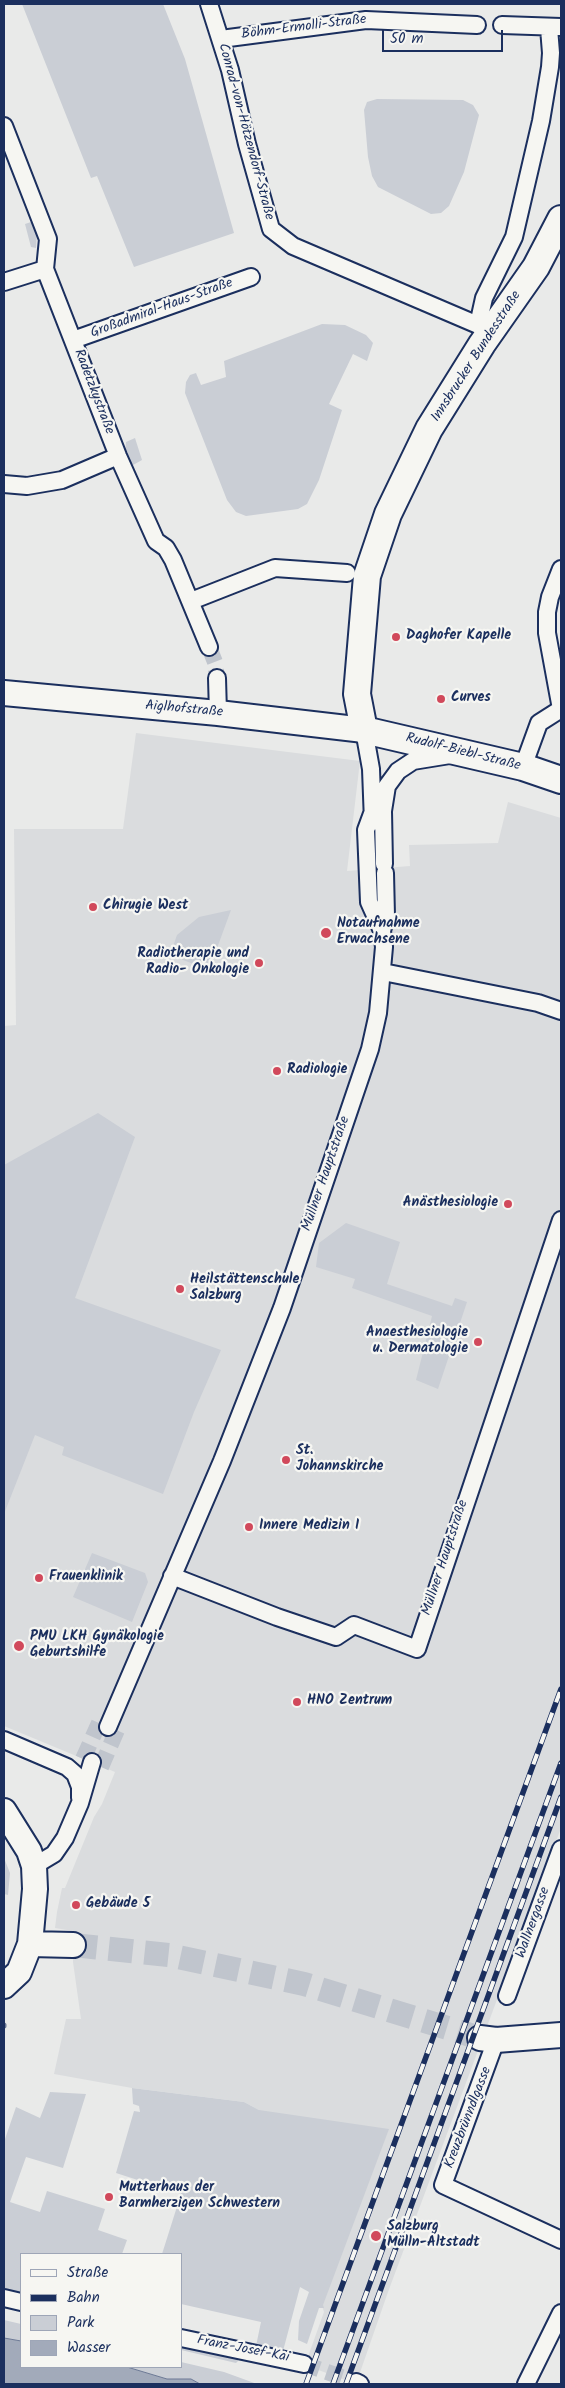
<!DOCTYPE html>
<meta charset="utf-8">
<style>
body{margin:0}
#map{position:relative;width:565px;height:2388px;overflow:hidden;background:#e9eae9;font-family:Kalam,sans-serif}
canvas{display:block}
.frame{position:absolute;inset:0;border:5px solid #1b2f5e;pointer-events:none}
.legend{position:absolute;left:20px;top:2253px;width:162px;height:115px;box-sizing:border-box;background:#f6f6f2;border:1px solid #9ea6b7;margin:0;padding:6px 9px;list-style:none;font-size:15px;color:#1b2f5e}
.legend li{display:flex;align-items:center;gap:10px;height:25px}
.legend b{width:25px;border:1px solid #9ea6b7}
.scale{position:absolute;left:382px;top:30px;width:121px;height:22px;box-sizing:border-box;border:2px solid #1b2f5e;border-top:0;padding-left:6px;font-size:15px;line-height:18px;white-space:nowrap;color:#1b2f5e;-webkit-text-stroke:4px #f6f6f2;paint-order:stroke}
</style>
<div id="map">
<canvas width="565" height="2388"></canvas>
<div class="frame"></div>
<ul class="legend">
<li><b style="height:6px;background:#f6f6f2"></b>Straße</li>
<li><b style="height:6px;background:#1b2f5e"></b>Bahn</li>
<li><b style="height:14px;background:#caced5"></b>Park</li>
<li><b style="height:14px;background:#a2aaba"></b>Wasser</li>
</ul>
<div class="scale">50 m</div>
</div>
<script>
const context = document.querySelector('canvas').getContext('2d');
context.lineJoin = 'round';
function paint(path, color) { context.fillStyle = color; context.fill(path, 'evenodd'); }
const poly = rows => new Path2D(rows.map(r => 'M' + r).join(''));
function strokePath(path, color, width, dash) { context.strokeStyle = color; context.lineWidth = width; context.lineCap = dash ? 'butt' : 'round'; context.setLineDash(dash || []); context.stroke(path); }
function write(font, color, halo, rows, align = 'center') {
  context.font = font + ' Kalam,sans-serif'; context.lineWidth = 4.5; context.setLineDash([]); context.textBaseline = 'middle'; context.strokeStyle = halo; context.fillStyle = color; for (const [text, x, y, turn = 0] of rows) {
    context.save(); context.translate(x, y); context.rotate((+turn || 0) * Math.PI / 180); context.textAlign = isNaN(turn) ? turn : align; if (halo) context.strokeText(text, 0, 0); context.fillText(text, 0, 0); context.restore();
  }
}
const built = poly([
 [136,733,360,761,347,871,410,866,409,845,498,843,508,802,561,818,561,1828,388,2292,356,2384,305,2365,324,2312,259,2110,244,2102,132,2088,54,2074,66,2019,81,2019,73,1962,73,1931,55,1928,57,1912,62,1888,65,1888,94,1817,102,1804,115,1772,4,1726,4,1026,16,1025,14,829,123,829]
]);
const green = poly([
 [22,4,163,4,185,59,234,233,134,267,97,176,91,178],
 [377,99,463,100,473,105,479,115,464,172,449,206,441,213,431,214,378,187,372,176,368,157,364,110,367,102],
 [34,221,37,233,36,248,31,247,25,224],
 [322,324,345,325,366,335,373,343,367,361,353,354,329,404,342,410,319,480,307,504,298,509,246,516,236,512,227,500,185,393,186,382,190,375,196,373,201,385,226,377,224,361],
 [135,438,142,460,133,465,125,455,126,442],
 [231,910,209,970,170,955,177,935,199,917],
 [98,1113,135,1137,75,1298,221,1350,194,1412,163,1494,62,1455,64,1447,35,1435,4,1514,4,1165],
 [346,1223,400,1242,387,1284,452,1306,455,1298,467,1302,438,1389,416,1380,432,1316,352,1288,355,1279,316,1267,319,1243],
 [92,1553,145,1573,148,1582,132,1622,73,1597],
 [4,1858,10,1873,8,1895,4,1894],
 [132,2088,244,2102,259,2110,389,2129,323,2305,324,2308,319,2308,307,2344,298,2340,299,2321,309,2292,300,2287,283,2351,256,2346,261,2322,181,2304,181,2254,162,2254,181,2194,116,2173,134,2111,140,2112,139,2106,133,2104],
 [50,2092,86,2094,63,2168,26,2157,10,2202,40,2212,47,2191,105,2209,98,2230,127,2240,122,2254,21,2254,21,2294,4,2290,4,2142,16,2107,40,2118],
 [4,2320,21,2324,21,2341,4,2338],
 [181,2345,237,2358,238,2361,236,2363,181,2350],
 [181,2362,224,2372,257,2384,200,2384,191,2379,167,2379,127,2367,181,2367]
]);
const water = poly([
 [4,2338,21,2341,21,2367,127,2367,167,2379,191,2379,200,2384,4,2384,4,2338]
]);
const stream = poly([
 [4,2026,4,2025]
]);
const streetTunnel = poly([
 [209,647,215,662,217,678],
 [83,1759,99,1723],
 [101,1767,117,1730],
 [304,2364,356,2382]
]);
const secondaryTunnel = poly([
 [73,1945,169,1955,304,1984,480,2038]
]);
const street = poly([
 [209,4,230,70,247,144,271,229,293,246,478,325,490,333],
 [502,25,561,27],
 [221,39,366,20,477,25],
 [4,126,48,239,45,269,118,456,156,541,166,548,173,560,209,647],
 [4,282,45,269],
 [478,325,484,298,514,237,541,121,550,67,551,53,549,28],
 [73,340,251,277],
 [4,484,27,486,62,480,118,456],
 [191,601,275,568,347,573],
 [217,678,218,713],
 [561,709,547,633,547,612,550,597,561,569],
 [364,730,371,769,373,822],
 [523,767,539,723,561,709],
 [384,864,383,811,387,786,398,771,413,761,450,755],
 [382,931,386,916,385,873],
 [383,972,538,1003,561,1011],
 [172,1576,277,1617,336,1637,354,1625,417,1649,561,1220],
 [108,1727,222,1461,282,1308,370,1049,378,1013,384,947,382,931,369,902,366,830,373,811],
 [4,1740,67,1767,75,1774,80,1787,80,1798],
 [34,1866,54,1854,65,1838,80,1803,92,1762],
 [507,1996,561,1849],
 [496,2040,443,2185,561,2240],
 [4,2298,21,2302],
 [181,2338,304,2364],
 [356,2382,360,2384],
 [526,2384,561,2313]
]);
const secondary = poly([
 [4,693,218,713,364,730],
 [4,1811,29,1851,34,1866,35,1889,30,1944,19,1972,4,1986],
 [30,1944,73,1945],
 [480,2038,496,2040,561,2035]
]);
const primary = poly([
 [561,219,536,267,482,344,429,429,388,514,367,576,357,694,364,730,523,767,561,780]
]);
const rail = poly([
 [306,2384,561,1689],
 [333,2384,561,1763],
 [346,2384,561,1797]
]);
const markers = [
 [396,637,5,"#d1495b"],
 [441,699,5,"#d1495b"],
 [93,907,5,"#d1495b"],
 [326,933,6,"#d1495b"],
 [259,963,5,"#d1495b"],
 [277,1071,5,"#d1495b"],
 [508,1204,5,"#d1495b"],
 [180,1289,5,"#d1495b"],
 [478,1342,5,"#d1495b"],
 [286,1460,5,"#d1495b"],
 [249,1527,5,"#d1495b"],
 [39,1578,5,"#d1495b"],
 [19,1646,6,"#d1495b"],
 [297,1702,5,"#d1495b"],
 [76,1905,5,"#d1495b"],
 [109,2197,5,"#d1495b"],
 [376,2236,6,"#d1495b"]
];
const streetNames = [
 ["Böhm-Ermolli-Straße",304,28,-7],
 ["Conrad-von-Hötzendorf-Straße",245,132,75],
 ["Großadmiral-Haus-Straße",162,309,-20],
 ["Innsbrucker Bundesstraße",477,357,-57],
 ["Radetzkystraße",93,392,69],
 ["Aiglhofstraße",184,710,5],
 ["Rudolf-Biebl-Straße",463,753,14],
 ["Müllner Hauptstraße",327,1174,-71],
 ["Müllner Hauptstraße",446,1558,-72],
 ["Wallnergasse",534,1923,-70],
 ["Kreuzbrünndlgasse",469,2118,-69],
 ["Franz-Josef-Kai",243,2350,11]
];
const poiNames = [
 ["Daghofer Kapelle",406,637],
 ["Curves",451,699],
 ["Chirugie West",103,907],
 ["Notaufnahme",337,925],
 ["Erwachsene",337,941],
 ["Radiotherapie und",249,955,"right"],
 ["Radio- Onkologie",249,971,"right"],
 ["Radiologie",287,1071],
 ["Anästhesiologie",498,1204,"right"],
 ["Heilstättenschule",190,1281],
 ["Salzburg",190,1297],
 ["Anaesthesiologie",468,1334,"right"],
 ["u. Dermatologie",468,1350,"right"],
 ["St.",296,1452],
 ["Johannskirche",296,1468],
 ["Innere Medizin I",259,1527],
 ["Frauenklinik",49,1578],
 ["PMU LKH Gynäkologie",30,1638],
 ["Geburtshilfe",30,1654],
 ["HNO Zentrum",307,1702],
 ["Gebäude 5",86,1905],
 ["Mutterhaus der",119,2189],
 ["Barmherzigen Schwestern",119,2205],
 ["Salzburg",387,2228],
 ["Mülln-Altstadt",387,2244]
];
paint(built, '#dadcde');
paint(green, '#caced5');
paint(water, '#a2aaba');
strokePath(water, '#6c7995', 1);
strokePath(stream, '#6c7995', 5);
strokePath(streetTunnel, '#c0c5cd', 16, [16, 8]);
strokePath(secondaryTunnel, '#c0c5cd', 24, [24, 12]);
strokePath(street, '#1b2f5e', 20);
strokePath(secondary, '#1b2f5e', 28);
strokePath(primary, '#1b2f5e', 30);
strokePath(street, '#f6f6f2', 16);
strokePath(secondary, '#f6f6f2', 24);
strokePath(primary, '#f6f6f2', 26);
strokePath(rail, '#1b2f5e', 5.5);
strokePath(rail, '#f6f6f2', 4, [11]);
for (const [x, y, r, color] of markers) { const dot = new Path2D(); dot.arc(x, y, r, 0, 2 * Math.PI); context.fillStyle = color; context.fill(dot); strokePath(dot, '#f6f6f2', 2); }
write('14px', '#1b2f5e', '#f6f6f2', streetNames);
write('bold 14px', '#1b2f5e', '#f6f6f2', poiNames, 'left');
</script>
